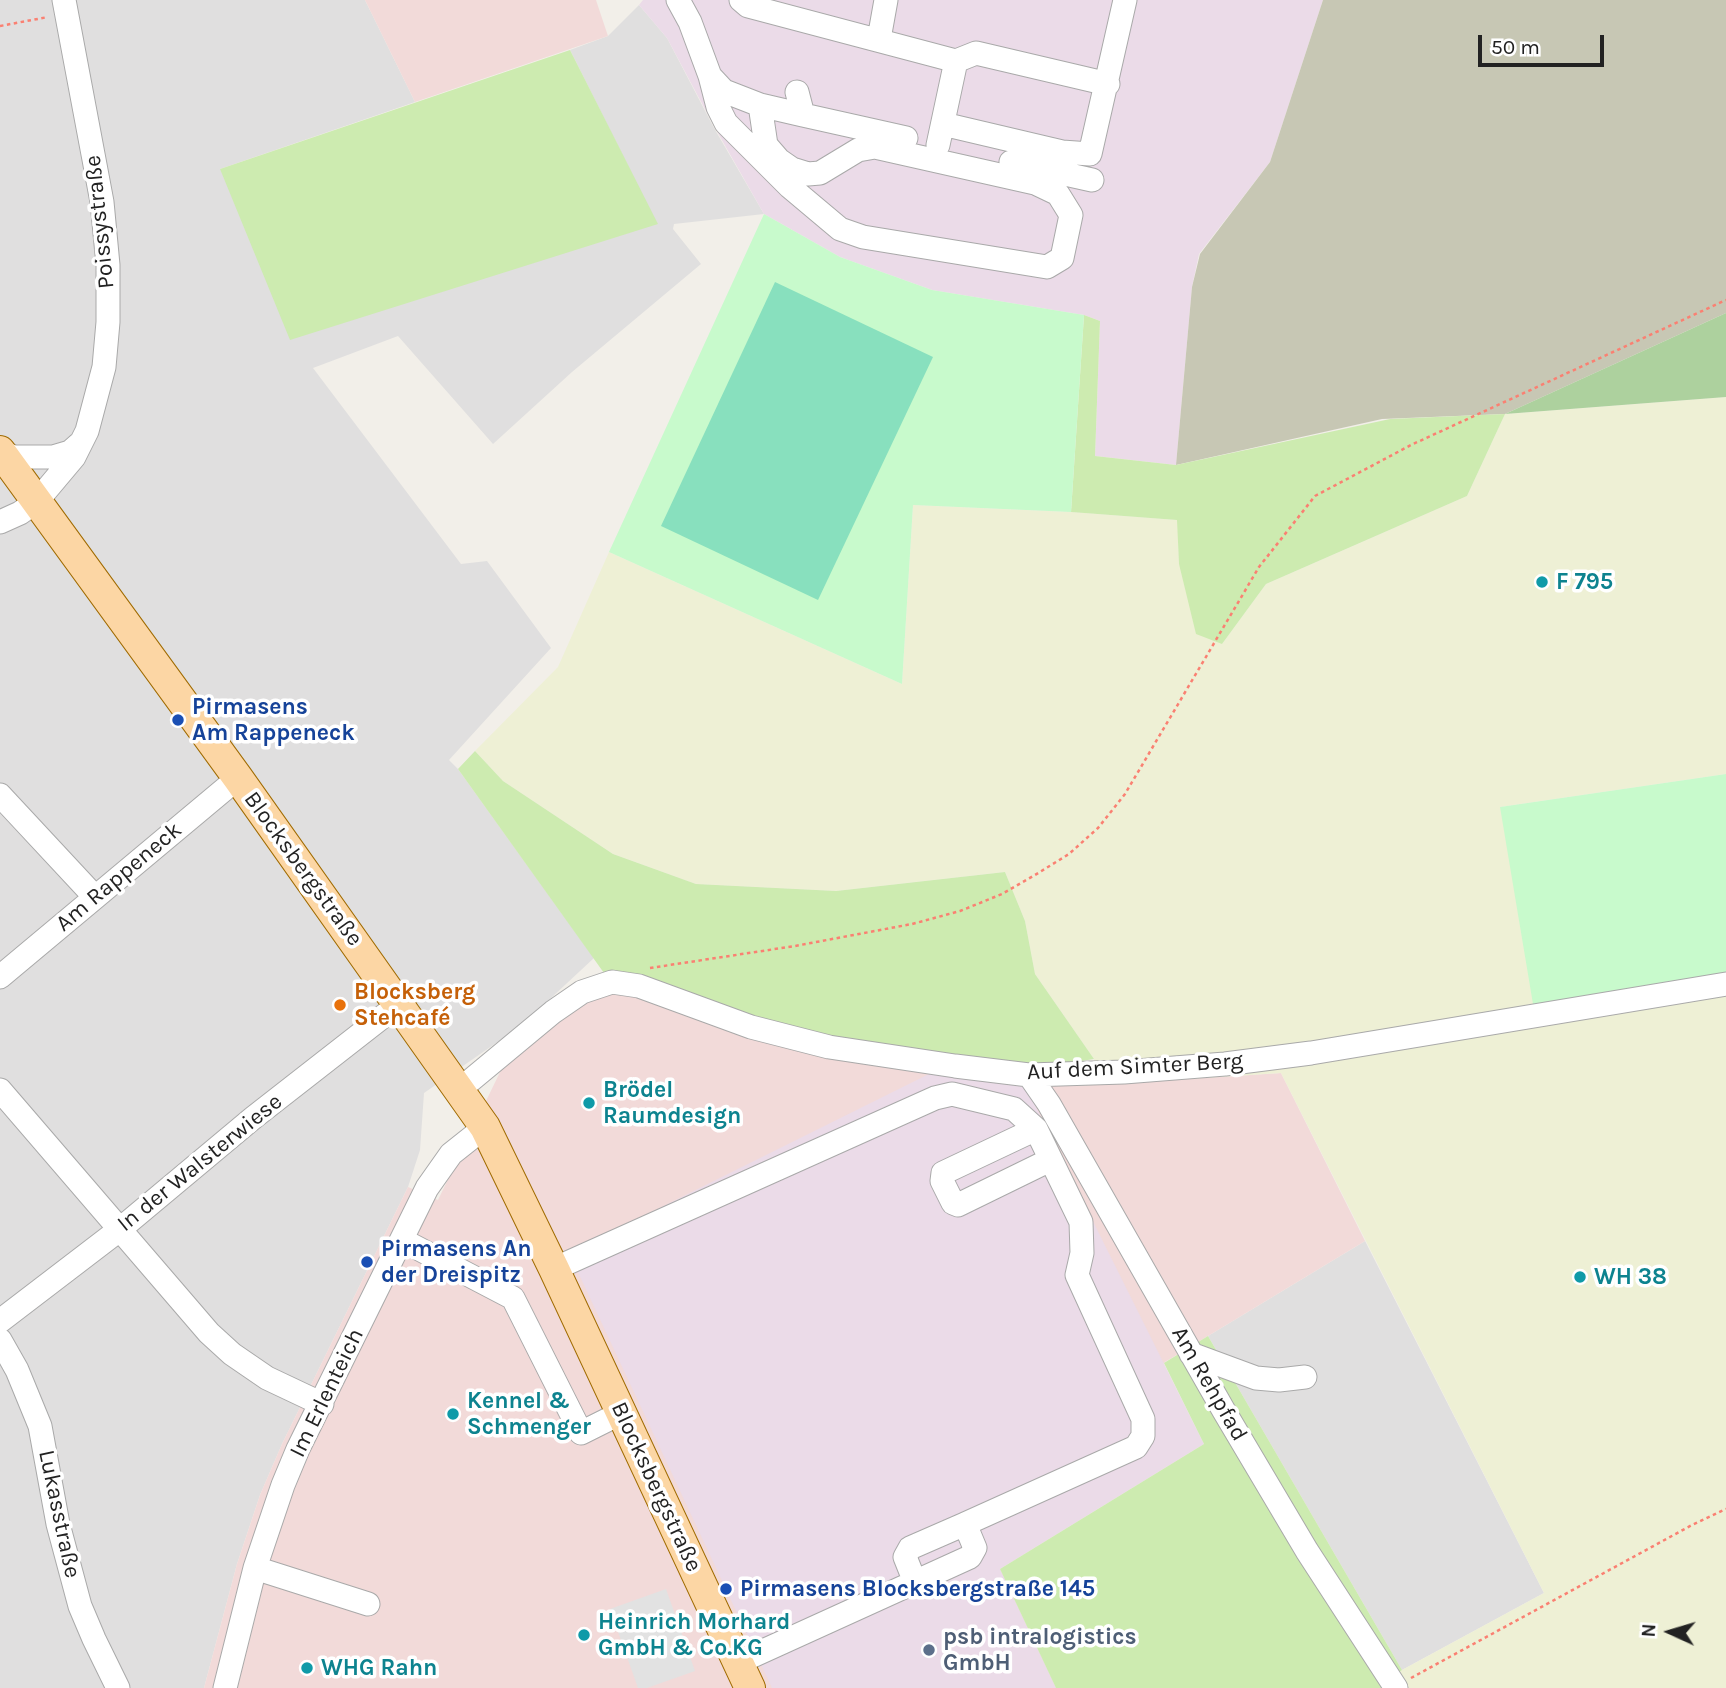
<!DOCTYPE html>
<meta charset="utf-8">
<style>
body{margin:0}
#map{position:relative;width:1726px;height:1688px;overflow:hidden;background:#f2efe9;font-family:Karla,sans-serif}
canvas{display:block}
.north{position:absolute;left:1635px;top:1597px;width:70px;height:70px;-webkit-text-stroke:5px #fff;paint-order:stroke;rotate:274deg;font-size:19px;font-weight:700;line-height:28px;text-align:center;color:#222}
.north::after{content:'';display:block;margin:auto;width:24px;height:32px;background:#222;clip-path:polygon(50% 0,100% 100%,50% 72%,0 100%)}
.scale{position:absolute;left:1478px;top:35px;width:126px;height:32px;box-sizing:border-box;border:4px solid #222;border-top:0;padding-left:9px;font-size:21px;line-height:24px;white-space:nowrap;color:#222;-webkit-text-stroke:5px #fff;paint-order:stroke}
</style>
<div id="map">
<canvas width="1726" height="1688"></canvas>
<div class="north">N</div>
<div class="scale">50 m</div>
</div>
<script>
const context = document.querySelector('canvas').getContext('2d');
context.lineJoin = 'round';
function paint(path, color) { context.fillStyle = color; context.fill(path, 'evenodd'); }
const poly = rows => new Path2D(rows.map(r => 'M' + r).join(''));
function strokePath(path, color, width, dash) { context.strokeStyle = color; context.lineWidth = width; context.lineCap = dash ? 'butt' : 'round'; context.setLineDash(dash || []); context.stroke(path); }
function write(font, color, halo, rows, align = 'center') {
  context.font = font + ' Karla,sans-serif'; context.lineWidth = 7; context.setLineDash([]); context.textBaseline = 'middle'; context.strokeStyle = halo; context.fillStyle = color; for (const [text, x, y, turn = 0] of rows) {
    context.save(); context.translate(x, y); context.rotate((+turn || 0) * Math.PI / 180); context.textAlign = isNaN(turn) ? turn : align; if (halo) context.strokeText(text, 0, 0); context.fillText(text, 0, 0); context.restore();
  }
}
const residential = poly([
 [0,0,365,0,415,102,220,169,657,224,570,50,608,36,639,5,667,38,714,128,764,214,674,224,673,229,701,264,572,372,493,444,398,336,313,368,461,564,487,561,551,648,449,760,458,769,594,958,522,1025,424,1093,420,1150,408,1187,282,1444,260,1495,237,1564,204,1688,0,1688],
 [1365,1241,1544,1593,1402,1670,1208,1336]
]);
const commercial = poly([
 [365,0,596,0,608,36,415,102],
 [614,987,935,1071,1076,1086,1281,1073,1365,1241,1165,1362,1000,1569,1056,1688,204,1688,237,1564,260,1495,282,1444,408,1187,438,1200,502,1068,575,1008]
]);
const industrial = poly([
 [643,0,1323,0,1270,162,1199,254,1192,287,1176,465,1095,456,1100,321,1084,315,932,290,840,257,764,214,715,128,667,38,639,5],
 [935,1071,1023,1081,1204,1444,1000,1569,1056,1688,772,1688,569,1253]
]);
const construction = poly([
 [1323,0,1726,0,1726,313,1505,414,1382,419,1176,465,1192,287,1200,254,1270,162]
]);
const farmland = poly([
 [1726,397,1726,774,1500,807,1726,984,1726,1688,1396,1688,1390,1679,1402,1670,1544,1593,1281,1073,1095,1085,1094,1059,1035,974,1025,921,1005,872,836,891,696,884,613,854,503,781,475,751,558,667,609,552,902,684,913,505,1071,512,1178,520,1179,564,1222,644,1266,584,1467,496,1505,414]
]);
const grass = poly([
 [570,50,658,224,290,340,220,169],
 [1084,315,1100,321,1095,456,1176,465,1390,419,1505,414,1467,496,1266,584,1222,644,1196,634,1179,564,1177,520,1071,512],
 [475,751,503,781,613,854,696,884,836,891,1005,872,1025,921,1035,974,1094,1059,1051,1066,876,1047,614,987,458,769],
 [1208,1336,1402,1670,1390,1679,1396,1688,1056,1688,1000,1569,1204,1444,1164,1363]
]);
const forest = poly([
 [1726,313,1726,397,1505,414]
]);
const park = poly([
 [764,214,840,257,932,290,1084,315,1071,512,913,505,902,684,609,552],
 [1726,774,1726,984,1535,1016,1500,807]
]);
const pitch = poly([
 [775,282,933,357,818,600,661,526]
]);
const parking = poly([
 [666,1589,695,1671,647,1688,638,1688,610,1609]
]);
const path = poly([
 [0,26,48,17],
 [650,968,795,946,912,924,960,911,1002,894,1035,875,1069,854,1098,828,1125,794,1259,567,1315,496,1411,445,1726,300],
 [1411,1678,1692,1525,1726,1509]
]);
const minor = poly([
 [678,0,690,22,710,76,724,91,760,105,803,115],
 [741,0,748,6,956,61,938,145],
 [879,39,886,0],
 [956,61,976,53,1108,84],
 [710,76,718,107,726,123,790,187,840,229,863,237,1047,267,1062,258,1071,215,1058,194,1035,183,875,147,858,150,820,173,808,174,792,169,779,160,766,145,760,105],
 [797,92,803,115,906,138],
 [943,124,1062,152,1090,154,1125,0],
 [1011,162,1092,180],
 [1,452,14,457,53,457,70,452,79,444],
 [0,522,20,513,37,501,74,457,87,431,104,367,108,322,108,265,102,202,64,0],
 [0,795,94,896],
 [0,977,238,778],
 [1029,1075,1049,1104,1224,1411,1307,1551,1396,1688],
 [0,1090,209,1333,232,1354,267,1378,322,1404],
 [459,1090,553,1012,582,992,612,982,639,986,751,1027,829,1047,955,1066,1029,1075,1124,1072,1225,1064,1311,1053,1726,984],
 [1036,1129,943,1173,942,1181,953,1203,958,1205,1050,1160],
 [402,1240,513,1298,581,1433,621,1413],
 [554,1269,935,1098,952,1094,1014,1109,1036,1129,1081,1222,1082,1253,1077,1275,1143,1419,1143,1436,1136,1447,965,1524,975,1548,970,1557,739,1662],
 [0,1321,119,1230,253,1118,399,1004],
 [0,1340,17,1370,40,1426,58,1524,80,1606,94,1639,118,1688],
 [1191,1354,1256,1378,1279,1380,1305,1377],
 [255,1568,368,1604],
 [915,1582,905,1557,910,1548,965,1524],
 [225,1688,255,1568,283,1485,298,1449,427,1188,451,1154,485,1127]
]);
const major = poly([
 [0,451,238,778,485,1127,554,1269,750,1688]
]);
const markers = [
 [1542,582,7,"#0f9aa8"],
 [178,720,7,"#1a4fb4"],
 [340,1005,7,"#e8710a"],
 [589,1103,7,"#0f9aa8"],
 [367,1262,7,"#1a4fb4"],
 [1580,1277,7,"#0f9aa8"],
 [453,1414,7,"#0f9aa8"],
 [726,1589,7,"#1a4fb4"],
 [584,1635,7,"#0f9aa8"],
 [929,1650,7,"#5c6f8a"],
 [307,1668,7,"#0f9aa8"]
];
const streetNames = [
 ["Poissystraße",100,222,-96],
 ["Blocksbergstraße",303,869,54],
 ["Am Rappeneck",119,877,-40],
 ["Auf dem Simter Berg",1135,1067,-3],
 ["In der Walsterwiese",200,1163,-39],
 ["Am Rehpfad",1209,1384,60],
 ["Im Erlenteich",327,1393,-64],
 ["Blocksbergstraße",656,1487,65],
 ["Lukasstraße",59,1514,78]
];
const cultureNames = [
 ["F 795",1556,582],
 ["Brödel",603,1090],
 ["Raumdesign",603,1116],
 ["WH 38",1594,1277],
 ["Kennel &",467,1401],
 ["Schmenger",467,1427],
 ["Heinrich Morhard",598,1622],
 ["GmbH & Co.KG",598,1648],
 ["WHG Rahn",321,1668]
];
const transitNames = [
 ["Pirmasens",192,707],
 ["Am Rappeneck",192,733],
 ["Pirmasens An",381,1249],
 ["der Dreispitz",381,1275],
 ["Pirmasens Blocksbergstraße 145",740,1589]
];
const foodNames = [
 ["Blocksberg",354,992],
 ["Stehcafé",354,1018]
];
const serviceNames = [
 ["psb intralogistics",943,1637],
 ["GmbH",943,1663]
];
paint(residential, '#e0dfdf');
paint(commercial, '#f2dad9');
paint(industrial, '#ebdbe8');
paint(construction, '#c7c7b4');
paint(farmland, '#eef0d5');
paint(grass, '#cdebb0');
paint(forest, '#add19e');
paint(park, '#c8facc');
paint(pitch, '#88e0be');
paint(parking, '#e2e2e2');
strokePath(minor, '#a9a9a9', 25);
strokePath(major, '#a06b00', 32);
strokePath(path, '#fa8072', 2.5, [3.5, 3.5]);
strokePath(minor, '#fff', 23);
strokePath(major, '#fcd6a4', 30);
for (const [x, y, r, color] of markers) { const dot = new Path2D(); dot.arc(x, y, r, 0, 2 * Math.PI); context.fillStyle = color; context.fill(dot); strokePath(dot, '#fff', 2.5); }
write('23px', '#222', '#fff', streetNames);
write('bold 23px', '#0d838f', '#fff', cultureNames, 'left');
write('bold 23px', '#164399', '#fff', transitNames, 'left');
write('bold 23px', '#c56008', '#fff', foodNames, 'left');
write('bold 23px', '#4e5e75', '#fff', serviceNames, 'left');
</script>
